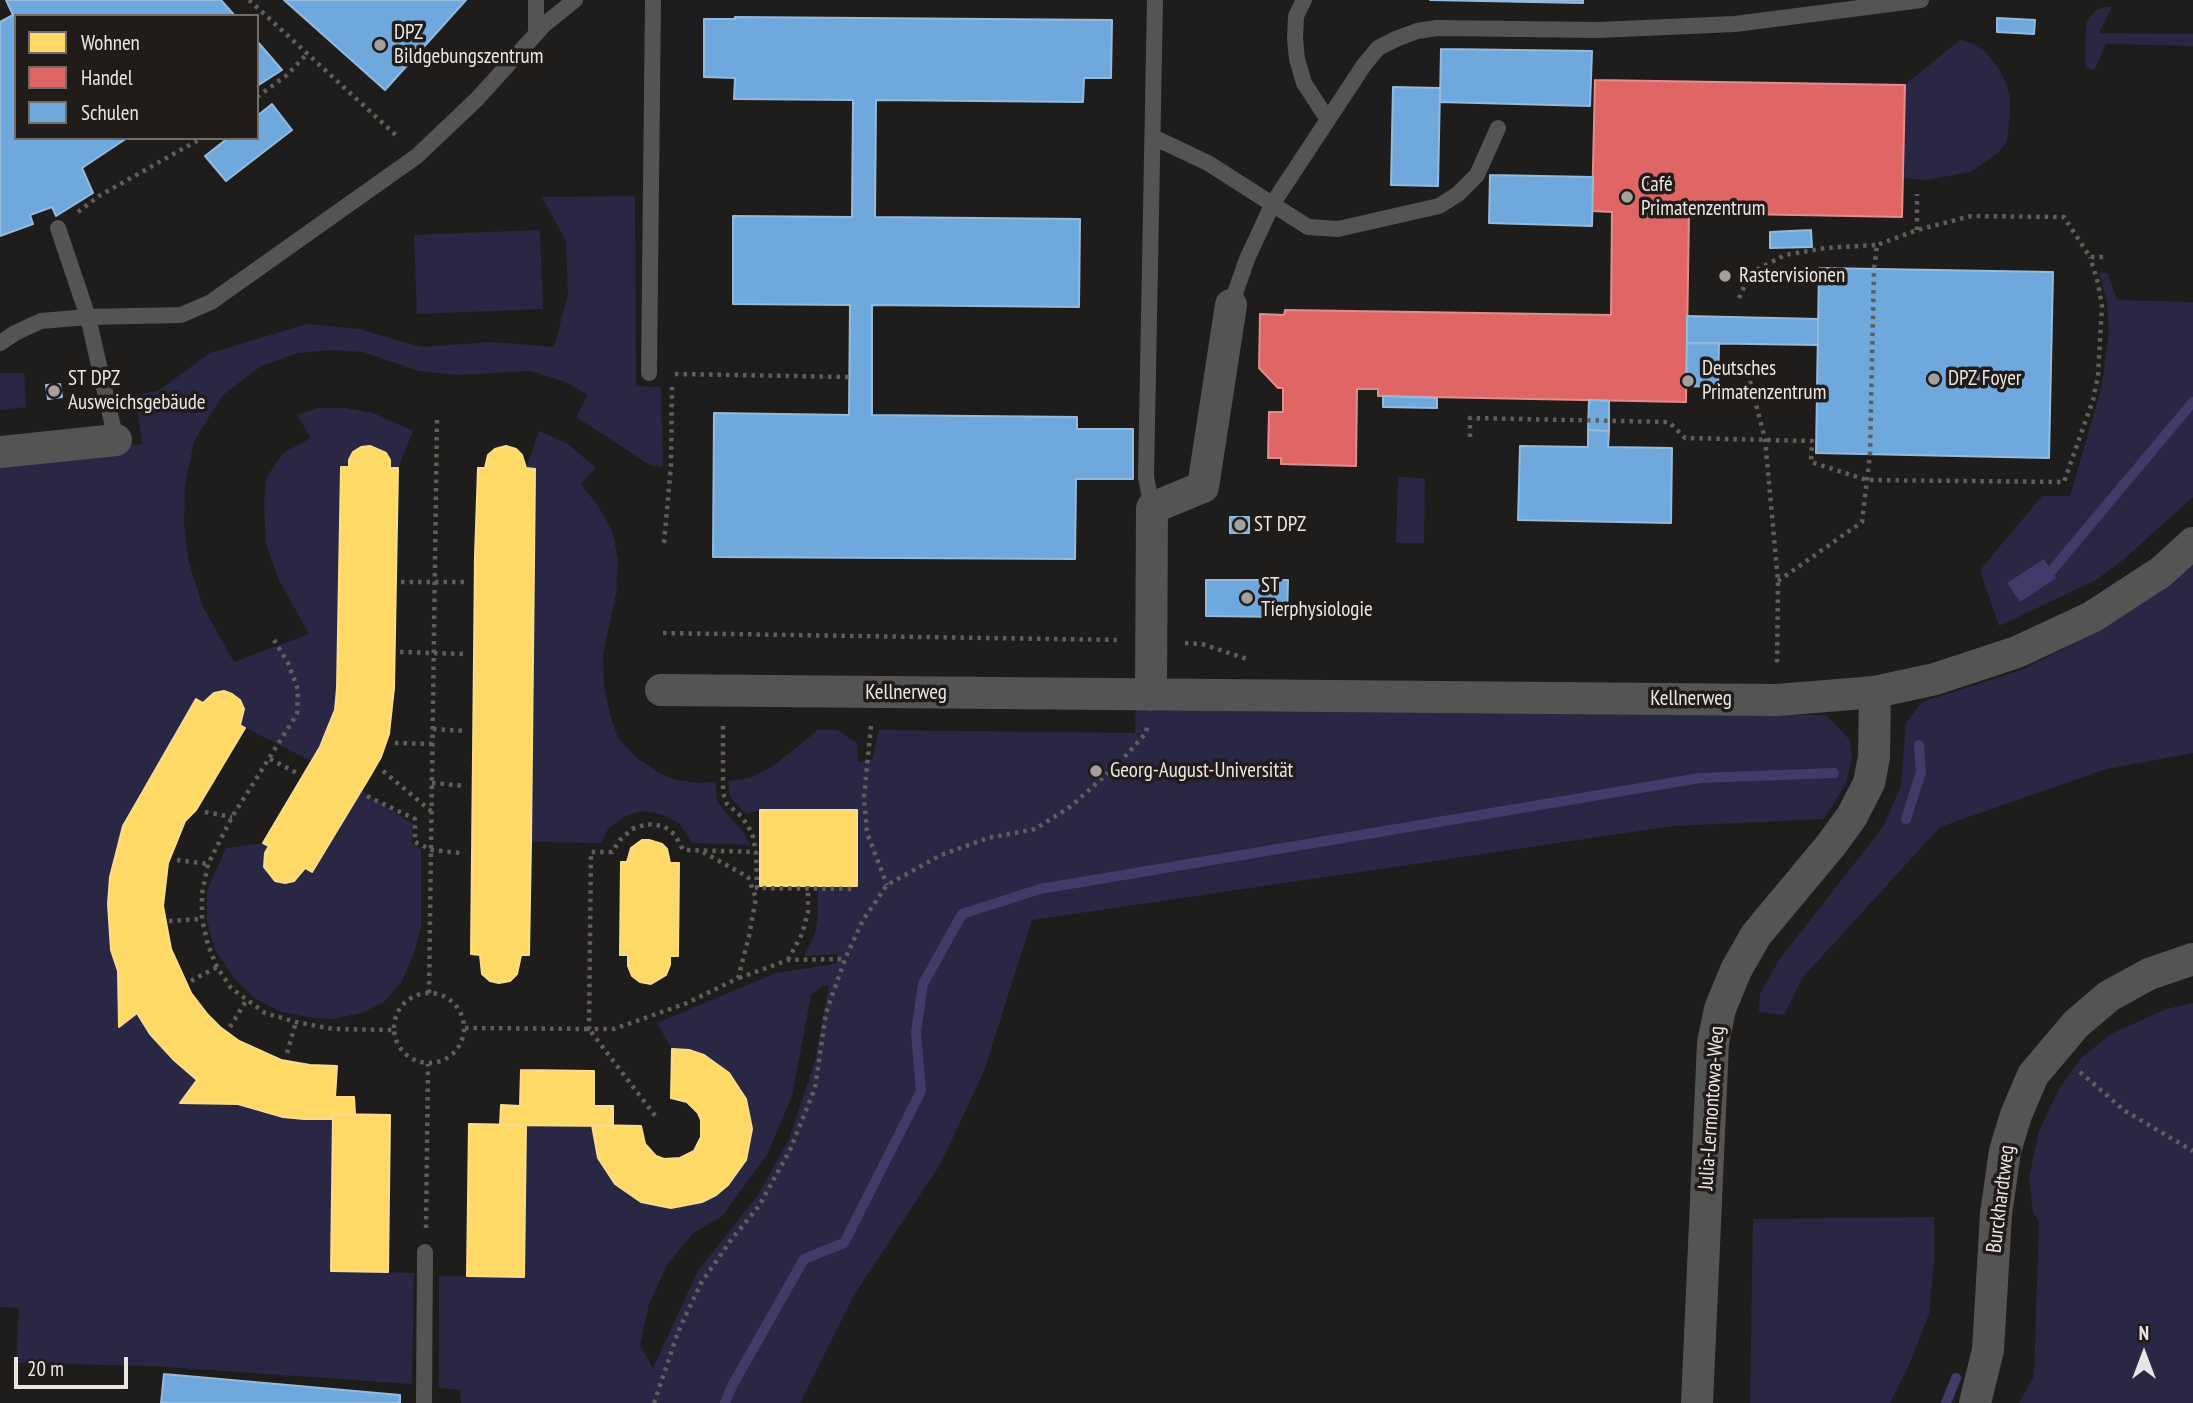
<!DOCTYPE html>
<meta charset="utf-8">
<style>
body{margin:0}
#map{position:relative;width:2193px;height:1403px;overflow:hidden;background:#1f1d1b;font-family:"PT Sans Narrow",sans-serif}
canvas{display:block}
.legend{position:absolute;left:14px;top:14px;width:245px;height:126px;box-sizing:border-box;background:#211c19;border:2px solid #716d6a;margin:0;padding:9px 12px;list-style:none;font-size:21px;color:#eae6e4}
.legend li{display:flex;align-items:center;gap:14px;height:35px}
.legend b{width:35px;border:2px solid #716d6a}
.north{position:absolute;left:2109px;top:1319px;width:70px;height:70px;-webkit-text-stroke:5px #211c19;paint-order:stroke;rotate:0deg;font-size:19px;font-weight:700;line-height:28px;text-align:center;color:#eae6e4}
.north::after{content:'';display:block;margin:auto;width:24px;height:32px;background:#eae6e4;clip-path:polygon(50% 0,100% 100%,50% 72%,0 100%)}
.scale{position:absolute;left:14px;top:1357px;width:114px;height:32px;box-sizing:border-box;border:4px solid #eae6e4;border-top:0;padding-left:9px;font-size:21px;line-height:24px;white-space:nowrap;color:#eae6e4;-webkit-text-stroke:5px #211c19;paint-order:stroke}
</style>
<div id="map">
<canvas width="2193" height="1403"></canvas>
<ul class="legend">
<li><b style="height:19px;background:#ffd966"></b>Wohnen</li>
<li><b style="height:19px;background:#e06666"></b>Handel</li>
<li><b style="height:19px;background:#6fa8dc"></b>Schulen</li>
</ul>
<div class="north">N</div>
<div class="scale">20 m</div>
</div>
<script>
const context = document.querySelector('canvas').getContext('2d');
context.lineJoin = 'round';
function paint(path, color) { context.fillStyle = color; context.fill(path, 'evenodd'); }
const poly = rows => new Path2D(rows.map(r => 'M' + r).join(''));
function strokePath(path, color, width, dash) { context.strokeStyle = color; context.lineWidth = width; context.lineCap = dash ? 'butt' : 'round'; context.setLineDash(dash || []); context.stroke(path); }
function write(font, color, halo, rows, align = 'center') {
  context.font = font + ' "PT Sans Narrow",sans-serif'; context.lineWidth = 7; context.setLineDash([]); context.textBaseline = 'middle'; context.strokeStyle = halo; context.fillStyle = color; for (const [text, x, y, turn = 0] of rows) {
    context.save(); context.translate(x, y); context.rotate((+turn || 0) * Math.PI / 180); context.textAlign = isNaN(turn) ? turn : align; if (halo) context.strokeText(text, 0, 0); context.fillText(text, 0, 0); context.restore();
  }
}
const green = poly([
 [2104,7,2112,7,2099,33,2193,34,2193,46,2106,44,2094,70,2087,68,2085,64,2086,23,2095,11],
 [1960,40,1972,43,1985,52,1997,66,2006,83,2010,97,2010,113,2007,140,1999,152,1971,172,1925,180,1903,178,1905,85],
 [635,196,636,386,661,387,663,467,650,465,576,417,588,395,566,382,531,371,456,375,419,371,363,352,332,350,298,353,261,366,223,395,194,441,185,486,184,523,189,563,203,607,234,662,309,634,279,580,266,544,264,501,267,477,283,453,311,438,297,415,318,408,345,408,373,413,413,431,398,468,390,468,390,460,386,453,370,446,361,447,353,452,349,460,349,467,341,468,337,688,335,710,329,729,311,761,240,725,244,709,240,700,232,694,224,691,214,693,203,703,196,699,139,795,123,826,114,854,108,904,111,950,118,971,119,1026,137,1013,150,1034,197,1080,181,1103,238,1104,283,1117,332,1119,331,1271,414,1273,412,1384,151,1366,16,1363,19,1308,0,1307,0,463,142,444,135,395,158,391,210,353,307,324,359,329,421,347,492,342,554,347,568,294,566,241,542,197],
 [540,230,543,309,417,314,414,235],
 [2099,272,2108,273,2117,300,2193,302,2193,497,2124,559,2096,580,1999,626,1980,570,2042,496,2070,496,2102,386,2109,331,2107,302],
 [0,373,24,373,26,407,0,410],
 [539,431,568,444,596,468,581,484,598,506,612,530,618,560,616,594,603,654,604,684,610,715,618,738,636,757,659,773,673,779,698,783,716,782,717,802,743,832,750,845,692,843,679,823,661,814,642,811,625,816,608,829,601,843,531,842,535,470,526,468],
 [1398,477,1425,478,1424,543,1396,543],
 [2193,563,2193,753,2106,769,1940,827,1803,977,1784,1015,1759,1012,1760,994,1779,960,1883,827,1901,786,1906,723,1922,702,2021,670,2098,632,2168,585],
 [1136,706,1163,708,1826,715,1850,740,1852,758,1846,783,1824,819,1674,826,1032,920,984,1071,941,1163,854,1295,800,1403,461,1403,460,1390,439,1388,439,1276,524,1277,526,1125,592,1125,598,1158,605,1172,627,1194,656,1206,687,1207,716,1195,738,1173,746,1160,752,1129,746,1099,739,1085,729,1073,704,1055,689,1050,672,1049,657,1023,776,973,835,964,838,954,804,956,815,934,818,917,818,886,857,810,760,810,746,814,730,797,728,781,750,778,772,767,818,730,837,730,857,743,858,762,872,760,879,730,1135,733],
 [823,986,829,986,815,1061,789,1139,758,1195,698,1271,653,1368,640,1345,649,1304,667,1265,693,1233,722,1216,767,1155,792,1096,811,995],
 [361,790,413,824,412,843,421,850,421,927,413,956,401,983,383,1003,361,1013,332,1019,314,1018,279,1011,254,998,234,978,215,950,207,920,207,891,226,848,263,843,269,846,265,854,264,867,268,875,275,881,294,881,301,876],
 [2193,1003,2193,1403,2019,1403,2034,1376,2039,1221,2033,1212,2029,1177,2039,1131,2059,1089,2081,1058,2111,1034,2166,1009],
 [1934,1217,1934,1261,1929,1314,1909,1365,1890,1403,1750,1403,1753,1219]
]);
const water = poly([
 [2044,559,2056,578,2020,602,2007,583]
]);
const homes = poly([
 [370,446,386,453,390,460,390,468,398,468,394,688,389,734,381,757,370,776,312,872,305,868,294,881,285,883,275,881,264,867,265,853,269,846,263,843,320,747,335,710,337,688,341,467,349,467,349,460,353,452,361,447,370,446],
 [506,446,516,449,522,455,526,468,535,469,531,842,529,955,521,955,517,974,510,981,499,983,490,981,482,974,480,955,471,954,475,556,478,468,485,468,488,455,495,449,506,446],
 [224,691,232,694,240,700,244,709,240,725,245,728,196,810,185,821,168,863,163,906,171,949,191,993,208,1015,220,1027,239,1041,281,1060,310,1065,337,1066,335,1097,354,1097,355,1114,333,1114,332,1119,304,1119,283,1117,238,1104,180,1103,197,1080,174,1060,150,1034,137,1013,119,1027,118,971,111,950,108,904,110,877,123,826,196,699,203,703,214,693,224,691],
 [760,810,857,810,857,886,760,886,760,810],
 [642,840,649,840,662,844,667,849,670,863,679,863,678,956,670,956,670,965,666,975,651,984,640,982,632,976,628,966,628,955,620,955,621,862,627,862,631,848,642,840],
 [672,1049,689,1050,704,1055,729,1073,746,1099,752,1129,746,1160,728,1185,716,1195,702,1202,671,1208,641,1202,615,1184,598,1158,592,1125,641,1126,645,1144,656,1156,664,1159,680,1158,694,1151,701,1137,701,1120,698,1113,687,1102,671,1098,672,1049],
 [521,1070,594,1071,594,1106,613,1106,613,1126,500,1125,501,1105,520,1106,521,1070],
 [333,1114,390,1115,388,1272,331,1271,333,1114],
 [469,1124,526,1125,524,1277,467,1276,469,1124]
]);
const shops = poly([
 [1595,80,1905,85,1902,217,1689,213,1686,402,1378,396,1378,389,1357,389,1356,466,1281,464,1281,458,1268,458,1269,412,1283,412,1283,388,1278,388,1259,368,1260,314,1284,315,1285,310,1611,315,1612,212,1592,211,1595,80]
]);
const schools = poly([
 [6,0,221,0,235,16,16,16,16,138,127,138,82,168,93,193,56,216,52,207,30,215,33,224,0,236,0,22,13,15,6,0],
 [284,0,466,0,385,90,284,0],
 [1430,0,1583,0,1583,3,1430,0],
 [735,17,1112,20,1111,78,1084,78,1083,102,876,100,875,217,1080,219,1079,307,872,305,872,415,1077,417,1077,429,1133,429,1133,479,1076,479,1075,559,713,557,714,413,849,415,850,305,733,304,733,216,852,217,853,100,734,99,735,78,704,77,704,19,735,19,735,17],
 [1997,18,2035,20,2034,34,1997,32,1997,18],
 [257,41,282,70,257,86,257,41],
 [1441,49,1592,51,1590,106,1440,102,1441,49],
 [1393,87,1440,88,1438,186,1391,185,1393,87],
 [272,104,292,130,226,181,205,156,228,138,257,138,257,116,272,104],
 [1490,175,1593,177,1592,226,1489,223,1490,175],
 [1811,230,1812,247,1770,248,1770,232,1811,230],
 [1819,268,2053,272,2049,458,1816,453,1819,268],
 [1687,316,1818,319,1818,345,1687,343,1687,316],
 [1687,343,1719,343,1718,387,1686,386,1687,343],
 [60,384,62,397,48,399,46,385,60,384],
 [1383,396,1437,398,1437,408,1383,407,1383,396],
 [1589,400,1609,401,1609,431,1588,430,1589,400],
 [1588,430,1609,431,1608,447,1672,448,1671,523,1518,520,1520,446,1588,447,1588,430],
 [1230,517,1249,517,1249,533,1230,533,1230,517],
 [1206,580,1288,580,1287,617,1206,616,1206,580],
 [164,1374,400,1395,400,1403,161,1403,164,1374]
]);
const stream = poly([
 [2041,579,2048,575,2193,402],
 [1906,819,1921,772,1919,745],
 [725,1403,732,1386,804,1259,844,1243,921,1091,916,1032,923,984,962,914,1040,889,1700,778,1834,773],
 [1946,1403,1956,1378]
]);
const path = poly([
 [249,0,399,138],
 [257,97,287,75,307,54],
 [78,212,99,196,202,138],
 [1917,230,1917,194],
 [1739,298,1747,281,1756,270,1785,255,1825,248,1877,245],
 [1719,365,1746,366,1765,439,1778,581,1777,667],
 [675,374,849,377],
 [1470,437,1470,418,1669,422,1685,438,1812,441,1811,462,1867,480,2064,482,2093,400,2098,376,2102,306,2098,283,2090,257],
 [664,543,671,465,672,387],
 [1778,581,1862,522,1870,455,1874,269,1877,245,1917,230,1971,216,2064,217,2090,257,2107,257],
 [401,582,465,582],
 [663,633,1117,640],
 [274,640,288,663,298,690,297,714,232,817,208,864,202,894,202,919,208,945,217,967,231,988,265,1013,296,1022,333,1029,394,1030],
 [1185,643,1202,644,1247,659],
 [400,652,466,654],
 [723,726,723,793,727,804,742,817,752,833,756,852,757,888,856,889],
 [871,726,864,797,867,833,887,885],
 [433,729,465,731],
 [395,743,433,744],
 [270,759,297,773],
 [383,771,431,811],
 [432,783,466,786],
 [367,796,415,819,415,842,432,850,460,853],
 [205,812,232,817],
 [703,852,748,877,756,898,749,936,738,978,687,1003,614,1029,589,1029,591,852,612,852,620,840,632,829,647,824,664,826,675,835,683,850,756,852],
 [177,860,208,864],
 [169,921,202,919],
 [788,960,802,934,808,912,808,886],
 [739,978,788,960,845,959],
 [191,981,217,967],
 [429,993,437,418],
 '394 1028a35 35 0 1 1 70 0a35 35 0 1 1-70 0Z',
 [230,1027,246,1001],
 [465,1028,589,1029,656,1117],
 [287,1053,296,1022],
 [2080,1072,2125,1111,2193,1151],
 [426,1228,428,1064],
 [654,1403,678,1332,701,1283,731,1240,759,1206,790,1150,815,1088,826,1013,845,959,863,920,887,885,941,855,988,838,1035,829,1070,807,1119,763,1146,733,1147,727]
]);
const service = poly([
 [1304,0,1296,16,1295,39,1297,59,1304,83,1328,120],
 [1898,3,1921,0],
 [536,34,536,0],
 [1153,137,1208,163,1308,227,1338,229,1439,206,1458,194,1477,175,1498,128],
 [1231,305,1247,259,1273,203,1364,65,1378,48,1396,39,1417,31,1437,28,1598,30,1735,24,1898,3,1888,0],
 [0,343,15,333,41,321,88,317,58,228],
 [649,373,653,0],
 [116,440,88,317,181,315,211,302,417,156,477,99,545,24,575,0],
 [1152,508,1146,477,1155,0],
 [424,1403,425,1252]
]);
const minor = poly([
 [0,452,116,440],
 [661,690,1777,700,1875,692,1935,679,2017,652,2092,617,2161,572,2193,543],
 [1151,695,1152,508,1203,487,1231,305],
 [1697,1403,1713,1043,1720,1009,1736,970,1756,935,1831,845,1852,816,1869,783,1874,757,1875,692],
 [1975,1403,1988,1350,1996,1214,2005,1151,2016,1115,2033,1075,2076,1024,2109,996,2149,974,2193,959]
]);
const markers = [
 [380,45,7,"#a3a09e"],
 [1627,197,7,"#a3a09e"],
 [1725,276,7,"#a3a09e"],
 [1934,379,7,"#a3a09e"],
 [1688,381,7,"#a3a09e"],
 [54,391,7,"#a3a09e"],
 [1240,525,7,"#a3a09e"],
 [1247,598,7,"#a3a09e"],
 [1096,771,7,"#a3a09e"]
];
const poiNames = [
 ["DPZ",394,33],
 ["Bildgebungszentrum",394,57],
 ["Café",1641,185],
 ["Primatenzentrum",1641,209],
 ["Rastervisionen",1739,276],
 ["Deutsches",1702,369],
 ["Primatenzentrum",1702,393],
 ["ST DPZ",68,379],
 ["Ausweichsgebäude",68,403],
 ["DPZ Foyer",1948,379],
 ["ST DPZ",1254,525],
 ["ST",1261,586],
 ["Tierphysiologie",1261,610],
 ["Georg-August-Universität",1110,771]
];
const streetNames = [
 ["Kellnerweg",906,693],
 ["Kellnerweg",1691,699],
 ["Julia-Lermontowa-Weg",1712,1108,-86],
 ["Burckhardtweg",2001,1199,-83]
];
paint(green, '#292743');
paint(water, '#413b6a');
paint(homes, '#ffd966');
strokePath(homes, '#f9dd8c', 2);
paint(shops, '#e06666');
strokePath(shops, '#e38c8c', 2);
paint(schools, '#6fa8dc');
strokePath(schools, '#94bbde', 2);
strokePath(stream, '#413b6a', 10);
strokePath(path, '#5f5e5c', 4.5, [3.5, 5]);
strokePath(service, '#555454', 16);
strokePath(minor, '#555454', 32);
for (const [x, y, r, color] of markers) { const dot = new Path2D(); dot.arc(x, y, r, 0, 2 * Math.PI); context.fillStyle = color; context.fill(dot); strokePath(dot, '#211c19', 2.5); }
write('21px', '#eae6e4', '#211c19', poiNames, 'left');
write('21px', '#eae6e4', '#211c19', streetNames);
</script>
